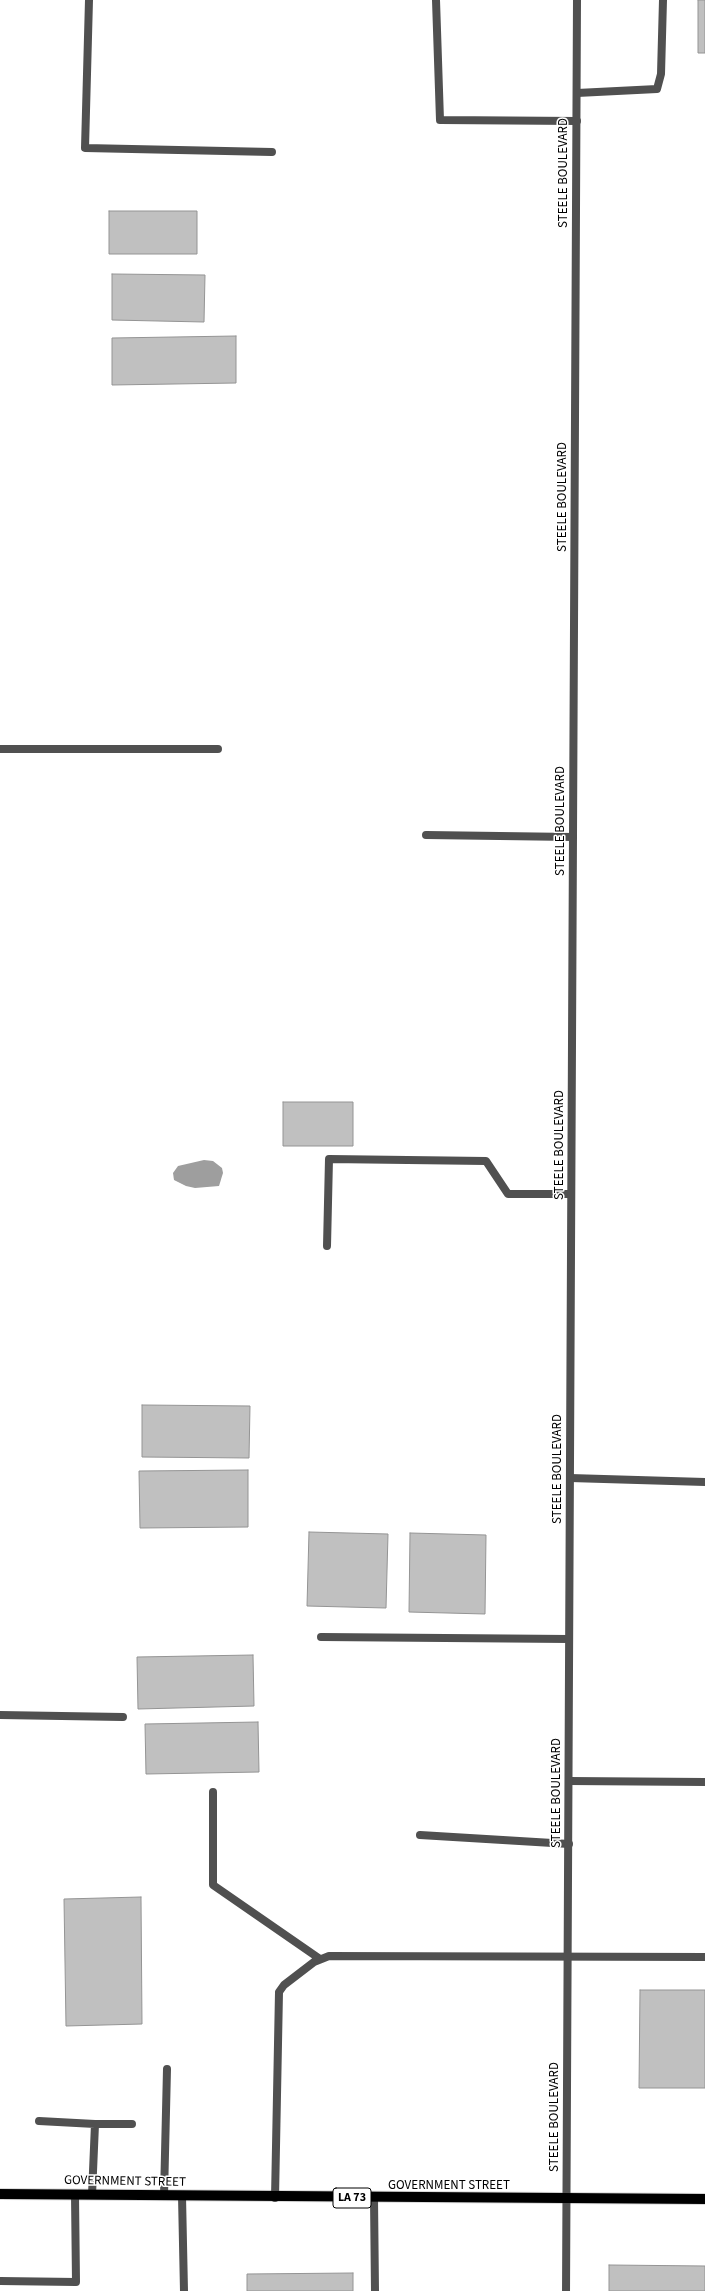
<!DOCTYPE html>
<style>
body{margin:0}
canvas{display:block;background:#fff}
</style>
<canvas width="705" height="2291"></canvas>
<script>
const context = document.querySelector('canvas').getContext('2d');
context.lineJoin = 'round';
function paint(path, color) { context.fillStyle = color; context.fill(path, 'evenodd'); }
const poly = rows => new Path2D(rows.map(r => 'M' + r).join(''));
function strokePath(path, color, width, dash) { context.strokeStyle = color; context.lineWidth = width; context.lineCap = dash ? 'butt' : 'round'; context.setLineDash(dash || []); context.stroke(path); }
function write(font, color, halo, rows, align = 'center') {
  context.font = font + ' "Source Sans 3",sans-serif'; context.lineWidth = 3; context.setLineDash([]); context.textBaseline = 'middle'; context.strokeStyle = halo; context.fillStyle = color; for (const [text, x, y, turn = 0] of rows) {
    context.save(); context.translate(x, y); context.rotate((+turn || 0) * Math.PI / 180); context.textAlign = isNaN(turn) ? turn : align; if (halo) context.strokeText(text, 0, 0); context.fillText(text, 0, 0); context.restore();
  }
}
const water = poly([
 [204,1160,213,1161,222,1168,223,1173,219,1186,195,1188,186,1186,174,1180,173,1173,178,1166]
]);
const building = poly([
 [698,0,705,0,705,53,698,53,698,0],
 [109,211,197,211,197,254,109,254,109,211],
 [112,274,205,275,204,322,112,320,112,274],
 [236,336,236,383,112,385,112,338,236,336],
 [283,1102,353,1102,353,1146,283,1146,283,1102],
 [142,1405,250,1406,249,1458,142,1457,142,1405],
 [248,1470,248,1527,140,1528,139,1471,248,1470],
 [309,1532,388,1534,386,1608,307,1606,309,1532],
 [410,1533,486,1535,485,1614,409,1612,410,1533],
 [253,1655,254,1706,138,1709,137,1657,253,1655],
 [258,1722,259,1772,146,1774,145,1724,258,1722],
 [141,1897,142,2024,66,2026,64,1899,141,1897],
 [640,1990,705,1990,705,2088,639,2088,640,1990],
 [609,2265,705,2266,705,2291,609,2291,609,2265],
 [353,2273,353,2291,247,2291,247,2274,353,2273]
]);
const lane = poly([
 [89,0,85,148,272,152],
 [436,0,440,120,577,121],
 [577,93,657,89,661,74,663,0],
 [0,749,218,749],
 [426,835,573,837],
 [327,1246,329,1159,486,1161,508,1194,571,1194],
 [570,1478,705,1482],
 [321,1637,569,1639],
 [0,1715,123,1717],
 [569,1781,705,1782],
 [213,1792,213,1885,320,1959],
 [420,1835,569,1844],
 [39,2121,95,2124],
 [92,2195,95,2124,132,2124],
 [164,2196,167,2069],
 [182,2196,184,2291],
 [275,2198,279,1992,284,1985,314,1962,329,1956,705,1957],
 [374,2198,375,2291],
 [0,2281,76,2282,75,2195]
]);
const street = poly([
 [566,2291,577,0]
]);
const primary = poly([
 [0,2194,705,2199]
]);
const shields = [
 [352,2198,38]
];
const shieldNames = [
 ["LA 73",352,2198]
];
const streetNames = [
 ["STEELE BOULEVARD",564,173,-90],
 ["STEELE BOULEVARD",563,497,-90],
 ["STEELE BOULEVARD",561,821,-90],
 ["STEELE BOULEVARD",560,1145,-90],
 ["STEELE BOULEVARD",558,1469,-90],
 ["STEELE BOULEVARD",557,1793,-90],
 ["STEELE BOULEVARD",555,2117,-90],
 ["GOVERNMENT STREET",125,2182,1],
 ["GOVERNMENT STREET",449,2186]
];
paint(water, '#9e9e9e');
paint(building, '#c0c0c0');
strokePath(building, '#949494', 1);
strokePath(primary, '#dbdbdb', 12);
strokePath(lane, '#505050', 8);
strokePath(street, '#505050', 8);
strokePath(primary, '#000', 10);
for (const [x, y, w] of shields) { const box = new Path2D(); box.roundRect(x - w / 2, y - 10, w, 20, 3); context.fillStyle = '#fff'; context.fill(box); strokePath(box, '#000', 1); }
write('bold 12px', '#000', null, shieldNames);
write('13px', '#000', '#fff', streetNames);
</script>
